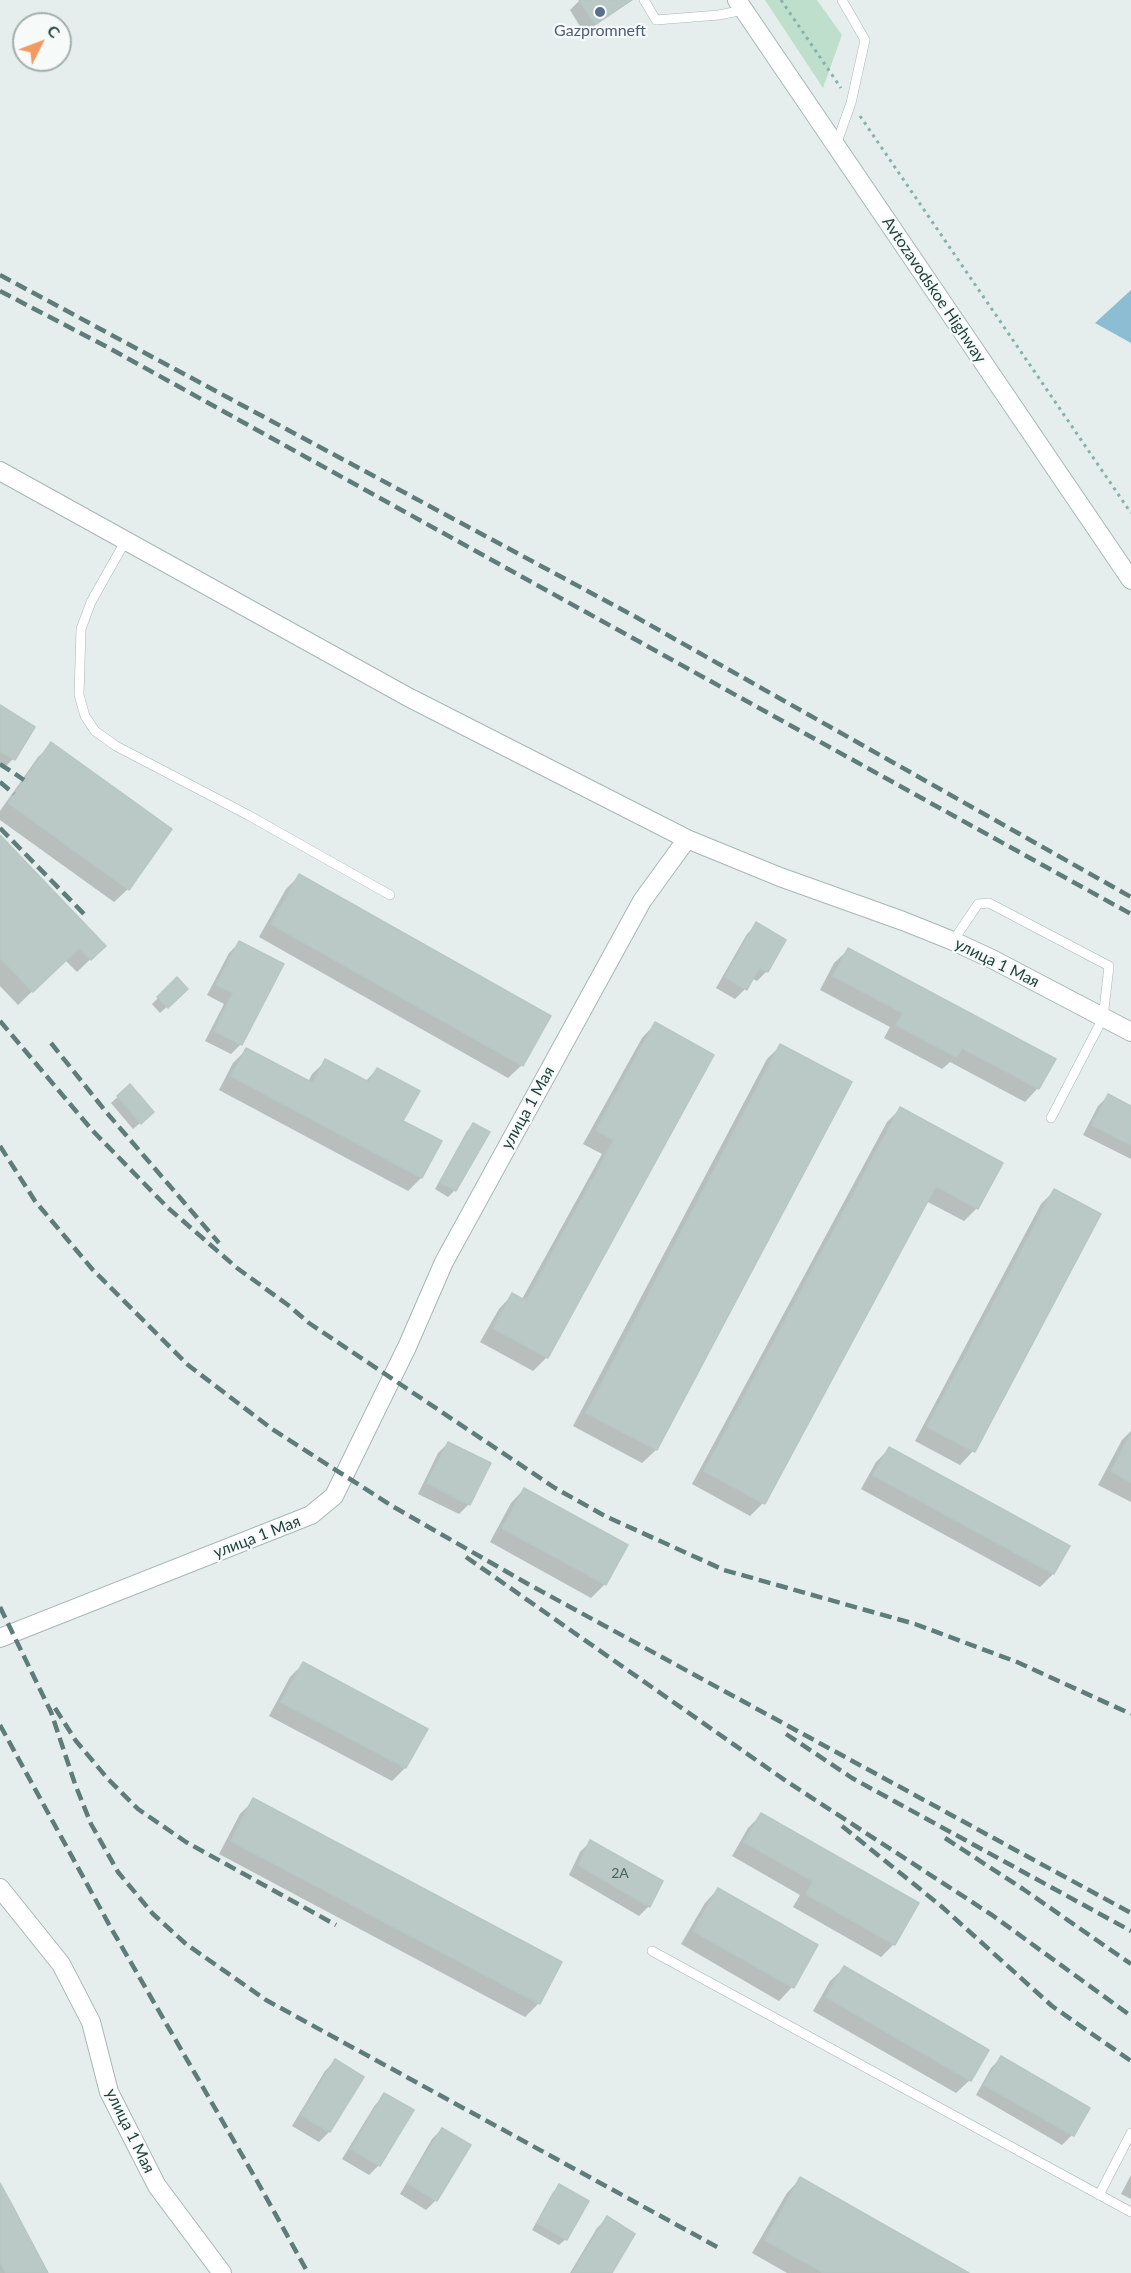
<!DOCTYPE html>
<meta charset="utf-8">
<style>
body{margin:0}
#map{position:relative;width:1131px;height:2273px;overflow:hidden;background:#e5eeec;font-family:Lato,sans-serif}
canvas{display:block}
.north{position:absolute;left:12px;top:12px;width:60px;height:60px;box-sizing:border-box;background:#f6faf9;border:2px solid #a2b0ae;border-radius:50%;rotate:48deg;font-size:16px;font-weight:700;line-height:24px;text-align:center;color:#23413d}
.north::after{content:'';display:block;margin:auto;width:21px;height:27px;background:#f39a5e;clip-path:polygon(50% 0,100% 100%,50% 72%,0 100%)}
</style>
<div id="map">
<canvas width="1131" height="2273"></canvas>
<div class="north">С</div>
</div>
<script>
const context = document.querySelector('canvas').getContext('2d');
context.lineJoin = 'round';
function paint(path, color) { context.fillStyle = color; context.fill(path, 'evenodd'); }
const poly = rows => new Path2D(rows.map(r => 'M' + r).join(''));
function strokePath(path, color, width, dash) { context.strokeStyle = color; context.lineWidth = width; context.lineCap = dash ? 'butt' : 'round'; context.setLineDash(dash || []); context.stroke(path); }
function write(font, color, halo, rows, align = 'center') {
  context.font = font + ' Lato,sans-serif'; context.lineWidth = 4.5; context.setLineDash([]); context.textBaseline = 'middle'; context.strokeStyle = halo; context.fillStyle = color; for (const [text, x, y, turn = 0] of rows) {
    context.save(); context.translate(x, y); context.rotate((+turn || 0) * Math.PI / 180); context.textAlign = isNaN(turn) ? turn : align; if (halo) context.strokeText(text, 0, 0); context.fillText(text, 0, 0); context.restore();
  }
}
const green = poly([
 [765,0,817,0,842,35,823,88]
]);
const water = poly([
 [1131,290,1131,343,1095,323]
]);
const shadow = poly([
 [580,0,633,0,584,33,570,10],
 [0,706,13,759,3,769,0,767],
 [52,744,128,889,114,902,0,820,0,811,38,757],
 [0,837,104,946,77,972,65,960,18,1005,0,986],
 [299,876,522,1065,508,1078,259,937,286,889],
 [757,924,784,940,767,971,757,981,751,978,745,989,735,999,716,988,747,934],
 [239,943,241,1044,231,1054,205,1041,224,1004,207,995,229,953],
 [848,950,1038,1088,1025,1102,950,1062,942,1069,884,1038,890,1027,820,990,834,963],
 [177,979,186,989,160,1013,152,1004],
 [655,1024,547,1357,533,1371,480,1342,499,1309,512,1295,521,1301,602,1154,583,1144,642,1038],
 [780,1046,850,1083,656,1450,642,1463,573,1426,767,1059],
 [247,1049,308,1082,312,1074,326,1061,365,1082,377,1069,401,1122,440,1142,421,1178,408,1191,219,1090,233,1063],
 [130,1086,146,1118,133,1129,111,1103],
 [1108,1096,1131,1107,1131,1159,1083,1135,1098,1106],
 [900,1109,977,1208,964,1221,926,1201,763,1503,750,1516,692,1484,887,1122],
 [474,1125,455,1190,448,1197,435,1189,467,1131],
 [1054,1191,973,1451,960,1465,915,1441,1041,1204],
 [1131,1431,1131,1502,1098,1485,1122,1440],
 [448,1443,469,1504,459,1514,418,1494,438,1453],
 [889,1449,1068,1547,1053,1574,1040,1587,861,1489,876,1462],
 [524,1489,605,1584,591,1598,490,1542,511,1503],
 [303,1664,405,1768,392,1781,269,1716,290,1677],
 [254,1800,539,2003,525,2017,219,1854,240,1814],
 [761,1815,894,1944,881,1957,793,1907,800,1895,732,1856,748,1828],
 [590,1842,661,1882,649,1906,639,1916,569,1875,580,1852],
 [718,1889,816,1946,792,1987,779,2001,681,1944,705,1903],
 [844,1968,970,2080,956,2093,813,2011,830,1981],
 [1001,2058,1088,2108,1072,2135,1062,2145,976,2095,991,2068],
 [335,2061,362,2077,329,2132,319,2142,292,2126,325,2071],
 [385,2095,379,2165,369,2175,342,2159,375,2105],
 [442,2129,436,2200,426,2210,400,2194,432,2139],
 [1131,2175,1131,2199,1121,2194],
 [800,2179,966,2273,787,2273,752,2253,787,2193],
 [0,2186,47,2273,0,2273],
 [560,2186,566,2239,559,2245,532,2230,553,2192],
 [607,2218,610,2273,570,2273,597,2228]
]);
const building = poly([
 [579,0,631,0,595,24,579,0],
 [0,705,35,727,15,760,0,751,0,705],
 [51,742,172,829,129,890,8,803,51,742],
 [0,835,106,946,91,960,79,948,33,992,0,958,0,835],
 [299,874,551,1016,523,1066,271,924,299,874],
 [756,922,786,940,768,972,759,968,747,990,725,977,756,922],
 [239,941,284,964,242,1045,214,1031,233,993,216,985,239,941],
 [848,948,1056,1059,1039,1089,962,1048,957,1057,896,1025,903,1013,833,976,848,948],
 [177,977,188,989,168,1008,157,997,177,977],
 [655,1022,714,1055,548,1358,493,1328,512,1293,526,1301,614,1140,596,1130,655,1022],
 [780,1044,852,1082,657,1450,586,1413,780,1044],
 [246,1048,313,1083,325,1059,369,1082,377,1068,420,1091,403,1121,442,1141,422,1178,231,1076,246,1048],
 [130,1084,154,1112,141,1124,117,1096,130,1084],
 [1108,1094,1131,1106,1131,1145,1092,1125,1108,1094],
 [900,1107,1003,1163,978,1209,936,1186,765,1504,704,1471,900,1107],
 [473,1123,490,1132,456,1191,440,1182,473,1123],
 [1054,1189,1101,1214,975,1452,927,1427,1054,1189],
 [1131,1433,1131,1482,1111,1471,1131,1433],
 [448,1442,491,1463,470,1505,427,1483,448,1442],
 [889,1447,1070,1546,1054,1574,873,1475,889,1447],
 [524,1488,628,1545,606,1585,502,1528,524,1488],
 [303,1662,428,1729,406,1768,281,1702,303,1662],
 [253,1798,562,1962,540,2004,231,1841,253,1798],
 [761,1813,919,1903,895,1945,806,1894,813,1881,744,1842,761,1813],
 [590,1840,663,1881,650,1907,578,1865,590,1840],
 [718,1888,818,1945,794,1988,693,1931,718,1888],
 [844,1966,989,2050,971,2081,826,1997,844,1966],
 [1001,2056,1090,2108,1074,2136,984,2085,1001,2056],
 [335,2059,364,2077,330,2132,301,2115,335,2059],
 [384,2093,414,2110,380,2166,351,2149,384,2093],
 [442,2128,471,2145,437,2201,408,2183,442,2128],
 [800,2177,969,2273,824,2273,765,2240,800,2177],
 [0,2183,10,2201,48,2273,6,2273,0,2261,0,2183],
 [559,2184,589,2201,567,2240,537,2223,559,2184],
 [607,2216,635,2234,612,2273,575,2273,573,2272,607,2216]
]);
const path = poly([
 [781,0,841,88],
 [860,116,1131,513]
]);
const lane = poly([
 [644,0,656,20,719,15,743,10],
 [836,145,851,103,865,40,842,0],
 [126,540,91,602,81,629,79,695,85,716,95,731,116,746,248,815,390,895],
 [953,941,978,904,989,903,1109,966,1103,1018,1051,1118],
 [652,1951,1131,2212],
 [1099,2195,1131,2133]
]);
const street = poly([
 [0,471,408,697,687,839,780,877,903,921,953,941,992,959,1131,1032],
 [0,1638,311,1515,334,1496,407,1347,444,1262,642,901,687,839],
 [0,1888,61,1964,91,2022,109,2092,157,2186,222,2273]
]);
const secondary = poly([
 [737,0,1131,580]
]);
const rail = poly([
 [0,275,634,616,1131,897],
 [0,291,109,348,1131,914],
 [0,764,24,780],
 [0,782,14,794],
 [0,828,87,917],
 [0,1021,92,1130,167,1207,237,1268,288,1305,309,1323,555,1488,605,1516,724,1570,915,1624,1017,1662,1131,1714],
 [51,1043,107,1113,219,1243],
 [0,1146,35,1201,93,1270,188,1365,272,1429,392,1506,528,1584,1131,1913],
 [466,1557,786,1781,992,1915,1131,2016],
 [0,1607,51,1712,75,1784,91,1824,118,1872,153,1914,186,1944,266,2000,719,2248],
 [55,1708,76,1741,108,1779,138,1809,186,1842,336,1925],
 [0,1725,111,1928,257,2181,308,2273],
 [786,1734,852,1778,1131,1931],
 [842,1826,941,1906,1052,2006,1131,2061],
 [945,1838,1023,1889,1131,1964]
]);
const markers = [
 [600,12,6,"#5c6f8a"]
];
const numberNames = [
 ["2А",620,1873]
];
const serviceNames = [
 ["Gazpromneft",600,31]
];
const streetNames = [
 ["Avtozavodskoe Highway",934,290,56],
 ["улица 1 Мая",997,963,26],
 ["улица 1 Мая",528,1108,-61],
 ["улица 1 Мая",257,1537,-21],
 ["улица 1 Мая",130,2131,64]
];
paint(green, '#bedfcc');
paint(water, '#8dbdd3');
paint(shadow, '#0003');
paint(building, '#bac9c5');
strokePath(building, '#b7c8c4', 1.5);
strokePath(lane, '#a7b7b4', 10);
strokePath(street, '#a7b7b4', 20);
strokePath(secondary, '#a3bab6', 20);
strokePath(path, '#85b2ab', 3, [3, 4.5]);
strokePath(lane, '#fff', 9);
strokePath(street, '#fff', 18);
strokePath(secondary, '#fff', 18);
strokePath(rail, '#5e7c79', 4.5, [12, 6]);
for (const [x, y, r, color] of markers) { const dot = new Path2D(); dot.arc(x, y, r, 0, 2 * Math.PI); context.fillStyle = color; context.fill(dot); strokePath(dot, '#f6faf9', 2); }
write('14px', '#49635f', null, numberNames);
write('16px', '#4e5e75', '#f6faf9', serviceNames);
write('16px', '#23413d', '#f6faf9', streetNames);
</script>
